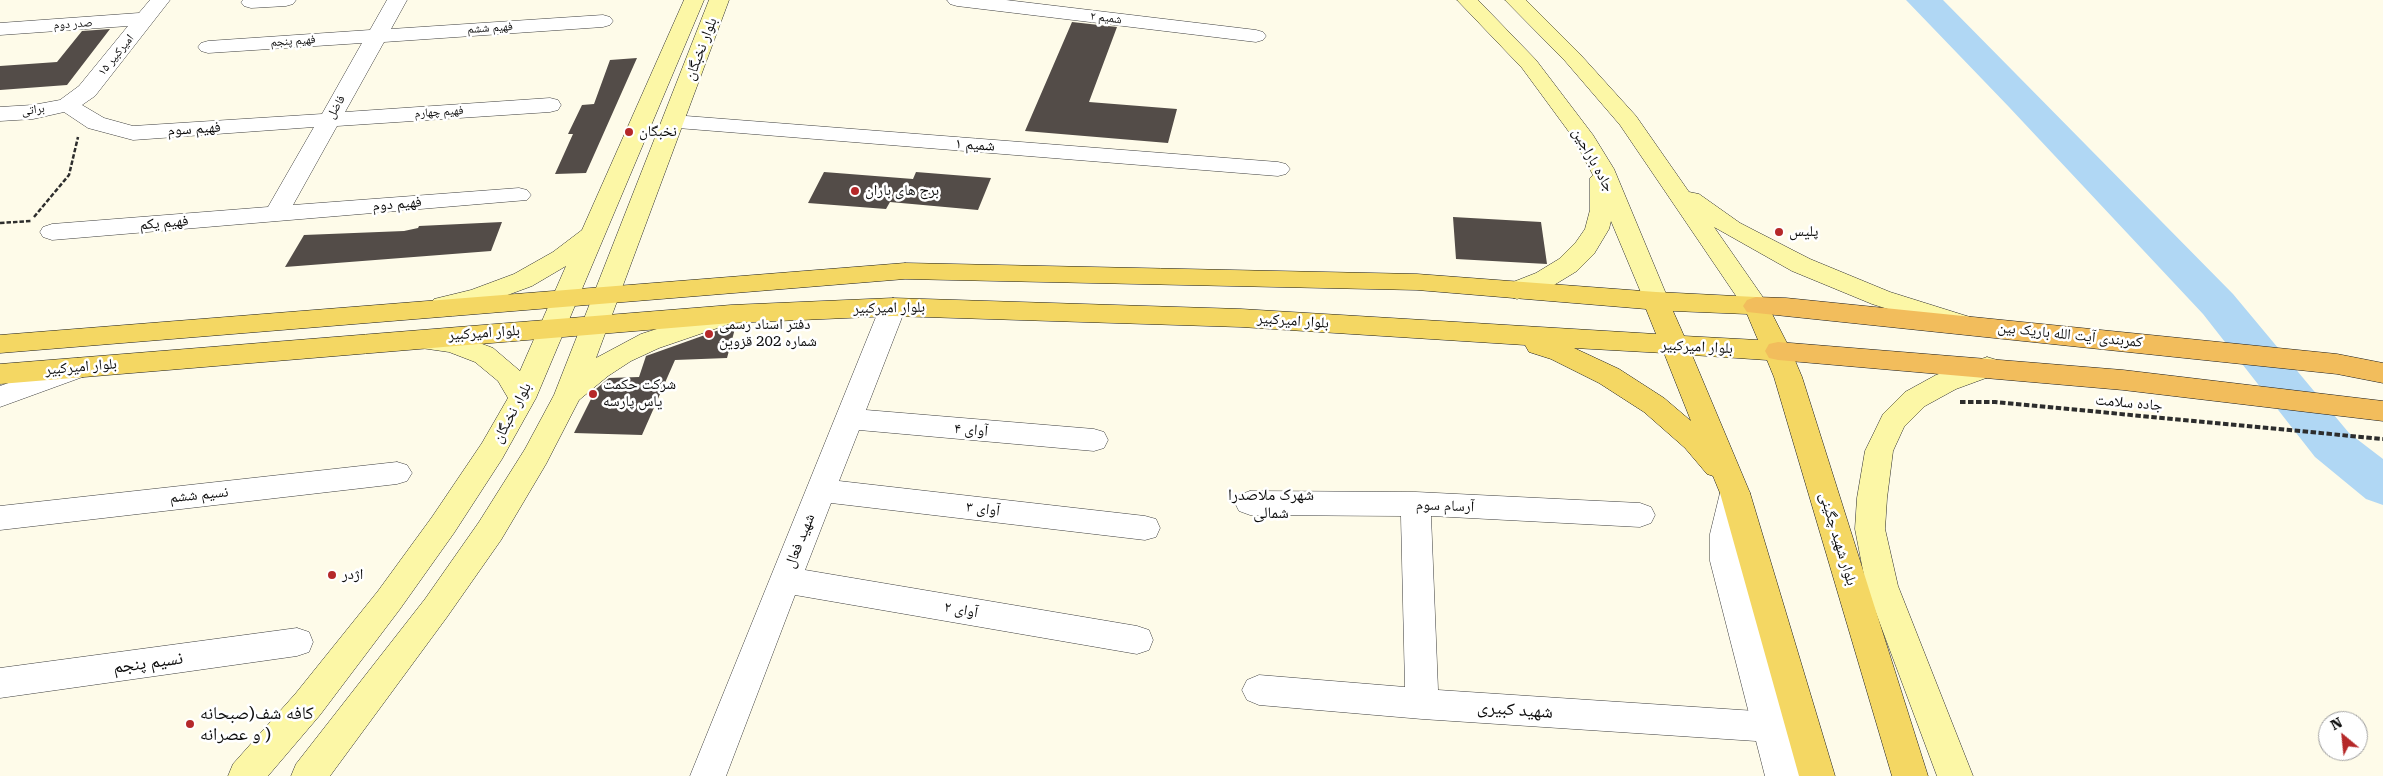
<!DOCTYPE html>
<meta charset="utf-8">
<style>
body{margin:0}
#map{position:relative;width:2383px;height:776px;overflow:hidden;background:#fefbe9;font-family:"Roboto Serif",serif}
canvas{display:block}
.north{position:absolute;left:2318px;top:711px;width:50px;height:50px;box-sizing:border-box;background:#fff;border:1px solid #9d9d9d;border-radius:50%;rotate:332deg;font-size:14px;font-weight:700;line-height:20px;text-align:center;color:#0b0b0b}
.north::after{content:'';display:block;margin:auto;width:18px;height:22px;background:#b52829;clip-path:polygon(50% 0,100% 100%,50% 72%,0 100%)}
</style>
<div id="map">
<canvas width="2383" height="776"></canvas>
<div class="north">N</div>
</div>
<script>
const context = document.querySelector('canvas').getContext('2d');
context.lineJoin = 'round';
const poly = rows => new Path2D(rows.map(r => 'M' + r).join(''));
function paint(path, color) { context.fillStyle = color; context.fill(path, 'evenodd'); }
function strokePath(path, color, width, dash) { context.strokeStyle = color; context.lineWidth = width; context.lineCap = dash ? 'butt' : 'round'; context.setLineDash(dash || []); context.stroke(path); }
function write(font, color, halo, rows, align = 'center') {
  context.font = font + ' "Roboto Serif","Noto Naskh Arabic",serif'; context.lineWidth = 5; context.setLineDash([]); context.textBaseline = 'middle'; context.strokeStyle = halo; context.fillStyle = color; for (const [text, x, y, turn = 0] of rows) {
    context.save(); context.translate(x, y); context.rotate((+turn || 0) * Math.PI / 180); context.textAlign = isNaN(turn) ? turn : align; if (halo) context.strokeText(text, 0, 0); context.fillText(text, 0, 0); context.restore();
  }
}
const river = poly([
 [1906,0,1943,0,2233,294,2349,433,2383,459,2383,505,2366,499,2315,457,2203,314,2009,107,1906,0]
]);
const building = poly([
 [1072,22,1117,27,1089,102,1177,109,1168,143,1025,131],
 [110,29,67,85,0,90,0,66,57,62,82,31],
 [637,58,586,173,555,174,573,134,568,134,582,105,594,104,610,60],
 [824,172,913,179,916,172,991,178,978,210,890,202,886,209,808,203],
 [1453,217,1541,222,1547,264,1456,259],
 [502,222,491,251,285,267,304,235,404,231,418,228,419,226],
 [733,325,736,325,727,358,675,360,642,435,574,433,596,389,609,378,639,377,646,356]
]);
const pathFar1 = poly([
 [34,217,69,175,78,137],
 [0,223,31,221]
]);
const path = poly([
 [1960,402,1995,402,2383,439]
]);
const minor = poly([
 [150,0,170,0,95,96,82,105,104,118,133,126,322,114,362,43,208,53,201,51,198,47,201,43,208,41,370,30,387,0,407,0,391,29,603,15,610,17,613,21,610,25,603,27,384,42,345,112,550,98,558,100,561,105,558,110,550,112,337,126,293,205,519,188,527,190,531,195,527,200,52,240,43,237,40,232,43,227,52,224,268,207,314,127,133,140,88,128,64,112,33,119,0,121,0,107,33,105,60,100,79,86,128,26,0,35,0,23,139,13,150,0],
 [243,0,296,0,293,4,286,6,251,8,244,6,241,2,243,0],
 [947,0,1006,0,1256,30,1263,32,1266,36,1263,40,1256,42,957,6,950,4,947,0],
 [673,115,1278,162,1286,164,1290,169,1286,174,1278,176,665,127,662,122,665,117,673,115],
 [893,298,902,301,906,307,866,410,1094,429,1104,432,1108,440,1104,448,1094,451,859,430,839,481,1145,516,1156,519,1160,528,1156,537,1145,540,831,503,805,570,1137,626,1149,630,1153,640,1149,650,1137,654,795,595,726,776,690,776,880,307,884,301,893,298],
 [78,358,88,361,92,368,88,375,0,407,0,386,78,358],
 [397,462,407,465,412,473,407,481,397,484,0,530,0,506,397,462],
 [1250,491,1416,492,1640,503,1651,507,1655,515,1651,523,1640,527,1431,516,1438,690,1771,712,1783,716,1788,727,1783,738,1771,742,1422,719,1259,705,1247,700,1242,690,1247,680,1259,675,1405,687,1401,516,1250,515,1239,511,1235,503,1239,495,1250,491],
 [297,628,309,632,313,642,309,652,297,656,0,698,0,668,297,628]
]);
const tertiary = poly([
 [1735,482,1745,485,1750,493,1740,534,1742,561,1801,776,1765,776,1710,561,1710,534,1720,493,1725,485,1735,482]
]);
const secondary = poly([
 [684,0,704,0,536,398,502,459,454,533,400,609,320,715,268,776,228,776,233,764,296,693,378,591,432,517,482,443,508,398,498,381,475,362,449,352,414,347,410,340,414,333,423,331,461,336,493,348,520,371,566,266,532,286,486,303,443,314,434,311,430,305,434,299,471,290,514,274,553,252,582,230,684,0],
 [709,0,729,0,596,358,641,334,720,309,729,306,738,309,742,315,738,321,659,348,631,361,608,376,579,400,546,464,501,540,447,617,330,776,291,776,296,764,425,599,479,522,525,449,554,395,709,0],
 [1457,0,1478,0,1536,60,1593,135,1614,169,1669,301,1665,307,1656,310,1647,307,1611,221,1609,229,1594,254,1577,271,1554,285,1526,296,1517,299,1508,296,1504,290,1508,284,1536,273,1559,259,1576,242,1585,229,1590,210,1590,178,1593,175,1572,136,1522,68,1457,0],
 [1505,0,1526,0,1579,53,1636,116,1689,192,1699,194,1740,223,1810,259,1890,292,1973,318,1977,324,1973,330,1964,333,1872,304,1792,271,1714,227,1769,306,1765,312,1756,315,1747,312,1620,125,1565,61,1505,0],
 [1987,357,1997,360,2001,367,1997,374,1956,389,1925,406,1904,427,1893,451,1887,498,1885,529,1898,586,1973,776,1937,776,1866,586,1855,529,1857,498,1865,451,1883,414,1905,392,1936,375,1987,357]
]);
const primary = poly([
 [905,263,1417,274,1656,292,1756,297,1765,300,1791,351,1802,377,1928,776,1892,776,1774,377,1767,360,1692,355,1750,493,1835,776,1799,776,1720,493,1713,476,1707,474,1685,448,1644,412,1599,383,1551,359,1529,352,1525,345,1241,327,893,316,731,323,0,384,0,364,731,305,893,298,1241,309,1656,334,1646,309,1417,290,905,279,0,353,0,335,905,263],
 [1673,311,1747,314,1758,340,1684,336,1673,311],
 [1574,348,1664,353,1691,421,1664,398,1619,369,1574,348]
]);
const trunk = poly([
 [1756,297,1786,298,2337,354,2383,363,2383,383,2337,374,1747,312,1743,306,1747,300,1756,297],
 [1778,342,2123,370,2383,401,2383,421,2123,390,1778,360,1769,358,1765,351,1769,344,1778,342]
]);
const markers = [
 [629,132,5,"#b52829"],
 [855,191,5,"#b52829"],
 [1779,232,5,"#b52829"],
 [709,334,5,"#b52829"],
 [593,394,5,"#b52829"],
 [332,575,5,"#b52829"],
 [190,724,5,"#b52829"]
];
const farStreetnames = [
 ["شمیم ۲",1106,18,7],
 ["صدر دوم",73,24,-4],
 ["فهیم ششم",490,28,-4],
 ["فهیم پنجم",293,41,-4],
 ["امیرکبیر ۱۵",116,55,-51],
 ["فاضل",336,107,-60],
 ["براتی",33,110,-8],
 ["فهیم چهارم",439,112,-4]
];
const streetNames = [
 ["بلوار نخبگان",701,49,-69],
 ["فهیم سوم",194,129,-4],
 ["شمیم ۱",975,145,4],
 ["جاده باراجین",1593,160,61],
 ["فهیم دوم",397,204,-5],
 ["فهیم یکم",164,223,-5],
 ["بلوار امیرکبیر",889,308,-1],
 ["بلوار امیرکبیر",1293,321,4],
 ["بلوار امیرکبیر",484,333,-4],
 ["کمربندی آیت الله باریک بین",2070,335,6],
 ["بلوار امیرکبیر",1697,347,3],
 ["بلوار امیرکبیر",81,367,-5],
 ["جاده سلامت",2129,403,5],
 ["بلوار نخبگان",512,413,-62],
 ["آوای ۴",971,430,5],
 ["نسیم ششم",199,495,-6],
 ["آرسام سوم",1445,506,2],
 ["آوای ۳",983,509,7],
 ["بلوار شهید چگینی",1838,539,73],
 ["شهید فعال",800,541,-68],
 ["آوای ۲",961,610,10]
];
const poiNames = [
 ["نخبگان",639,132],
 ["برج های باران",865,191],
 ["پلیس",1789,232],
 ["دفتر اسناد رسمی",719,325],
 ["شماره 202 قزوین",719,342],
 ["شرکت حکمت",603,385],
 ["یاس پارسه",603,402],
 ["اژدر",342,575]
];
const neighbourhoodNames = [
 ["شهرک ملاصدرا",1271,495],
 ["شمالی",1271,513]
];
const nearStreetnames = [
 ["نسیم پنجم",148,663,-8],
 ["شهید کبیری",1515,710,4]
];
const nearPoinames = [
 ["کافه شف(صبحانه",200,714],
 ["و عصرانه )",200,735]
];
paint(river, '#b0d7f4');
paint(building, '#534c48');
strokePath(minor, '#3e3e3e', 1);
strokePath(tertiary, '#3e3e3e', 1);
strokePath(secondary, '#2d2d2d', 1);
strokePath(primary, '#1c1c1c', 1);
strokePath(trunk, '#1c1c1c', 1);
strokePath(pathFar1, '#2d2d2d', 2.5, [4.5, 2]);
strokePath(path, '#2d2d2d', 4, [5.5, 2.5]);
paint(minor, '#fff');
paint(tertiary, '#fff');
paint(secondary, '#fcf7a6');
paint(primary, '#f4d763');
paint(trunk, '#f2bd5c');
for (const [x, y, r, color] of markers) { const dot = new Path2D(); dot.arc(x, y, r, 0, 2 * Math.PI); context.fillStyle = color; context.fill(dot); strokePath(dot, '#fff', 2); }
write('12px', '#0b0b0b', '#fff', farStreetnames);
write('15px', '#0b0b0b', '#fff', streetNames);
write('15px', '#0b0b0b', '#fff', poiNames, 'left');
write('16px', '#0b0b0b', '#fff', neighbourhoodNames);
write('18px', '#0b0b0b', '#fff', nearStreetnames);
write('18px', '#0b0b0b', '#fff', nearPoinames, 'left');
</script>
